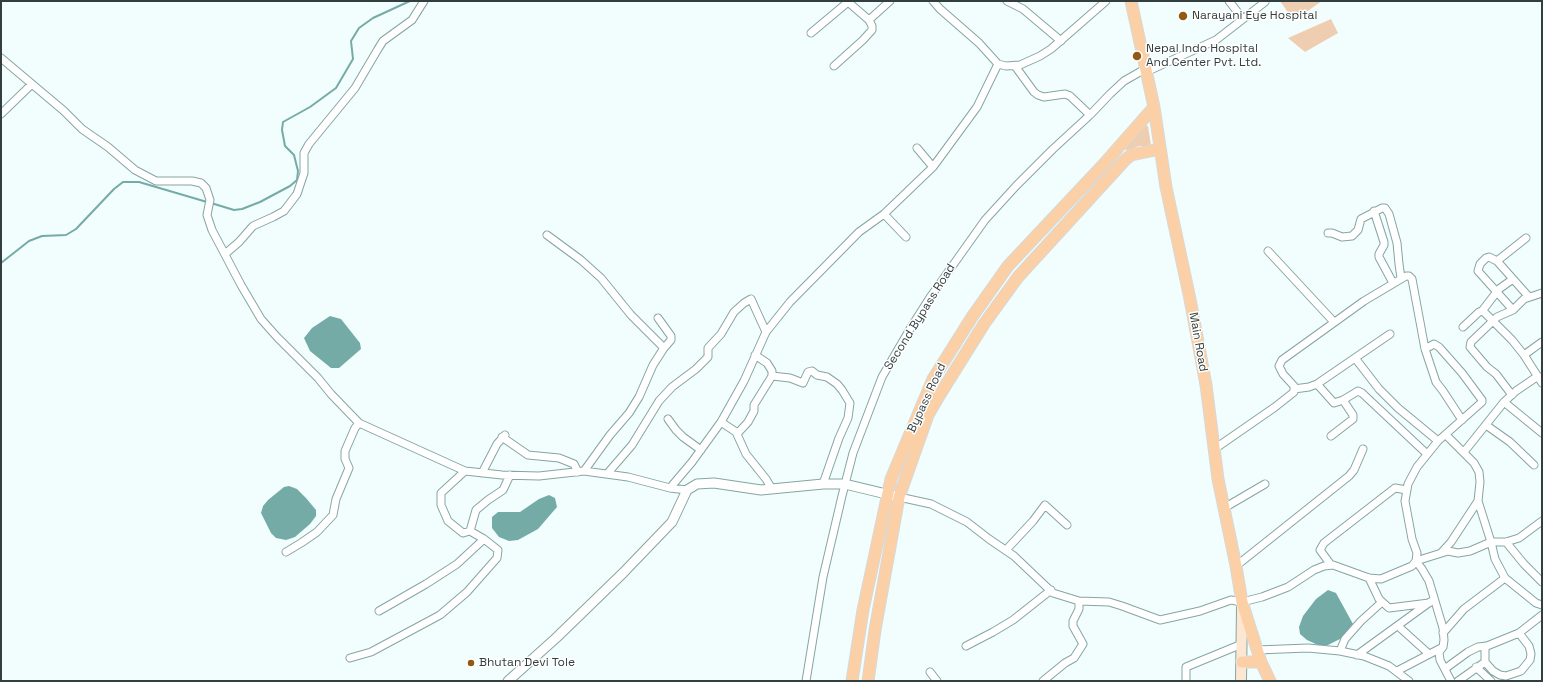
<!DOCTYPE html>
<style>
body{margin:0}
#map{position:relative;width:1543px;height:682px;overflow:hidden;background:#f1fefd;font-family:"Space Grotesk",sans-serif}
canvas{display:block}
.frame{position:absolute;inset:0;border:2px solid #323f3e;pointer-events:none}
</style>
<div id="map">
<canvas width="1543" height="682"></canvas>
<div class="frame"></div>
</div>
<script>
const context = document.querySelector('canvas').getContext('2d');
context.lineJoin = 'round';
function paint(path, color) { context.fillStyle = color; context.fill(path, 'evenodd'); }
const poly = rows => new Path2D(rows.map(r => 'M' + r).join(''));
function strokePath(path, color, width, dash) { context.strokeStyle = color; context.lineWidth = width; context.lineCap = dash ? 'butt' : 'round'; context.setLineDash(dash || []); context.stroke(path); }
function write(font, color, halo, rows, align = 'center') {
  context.font = font + ' "Space Grotesk",sans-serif'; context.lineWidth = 3; context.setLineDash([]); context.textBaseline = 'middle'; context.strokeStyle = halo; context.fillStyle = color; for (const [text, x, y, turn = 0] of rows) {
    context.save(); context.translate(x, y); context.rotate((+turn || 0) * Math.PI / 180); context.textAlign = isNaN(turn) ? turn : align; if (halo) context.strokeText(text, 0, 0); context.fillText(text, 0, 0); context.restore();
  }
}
const green = poly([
 [1280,1,1322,1,1296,19,1292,18],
 [1331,19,1338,33,1305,52,1288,38],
 [1145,125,1148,126,1151,145,1149,146,1139,146,1128,151,1126,150,1124,147]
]);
const water = poly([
 [330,316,341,319,360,343,361,349,339,368,331,368,310,351,304,338,312,328],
 [289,486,297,489,306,498,316,510,316,516,310,524,295,537,286,540,276,538,271,533,261,513,263,506,268,500,284,487],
 [549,495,555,498,557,507,538,529,518,540,509,541,499,537,492,528,492,517,498,512,520,512,539,499],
 [1328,590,1336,593,1353,624,1342,638,1328,645,1320,646,1307,640,1300,634,1299,627,1303,616,1316,599]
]);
const stream = poly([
 [211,203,234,210,242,209,260,202,290,186,297,180,298,171,294,155,285,146,282,130,283,122,310,107,336,88,353,59,351,41,359,28,373,18,410,1],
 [1,263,29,241,42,236,66,235,76,229,114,189,123,182,139,182,207,202]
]);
const minor = poly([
 [933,1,940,9,979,43,998,64,1006,66,1020,65,1040,56,1051,49,1106,1],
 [1007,1,1023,9,1061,41],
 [1229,1,1243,19],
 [869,20,890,1],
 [811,33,848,2],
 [1,58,64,111,82,129,108,147,135,170,156,181,192,181,201,183,206,188,210,200,207,215,212,230,241,285,261,319,277,337,318,378,331,394,359,423,465,471,502,475,539,476,584,471,628,477,670,488,687,490],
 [834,66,863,40,872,30,872,26,869,20,847,1],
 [1015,66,1034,92,1038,95,1044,97,1065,94,1070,96,1090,115],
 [1146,72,1216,40,1265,2],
 [1,114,32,84],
 [917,148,933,167],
 [1374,211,1384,242,1384,245,1379,254,1379,257,1393,283],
 [884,214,906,237],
 [1328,233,1332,233,1342,237,1352,236,1358,230,1361,219,1382,208,1385,208,1389,214,1397,243,1399,264,1401,278],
 [547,235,581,260,601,278,631,315,664,348],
 [1268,251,1334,322],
 [225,254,239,242,253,226,273,217,284,211,297,194,304,173,304,153,309,144,355,88,378,49,383,41,412,20,424,1],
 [1497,261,1526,238],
 [1513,310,1478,271,1480,264,1486,258,1489,257,1497,261,1529,297],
 [1482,311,1499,289,1513,279],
 [1463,327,1479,312,1482,311,1484,312,1512,340,1524,355,1542,383],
 [1524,355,1542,342],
 [1355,358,1379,389,1398,408,1438,441],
 [772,376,790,378,803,383,808,372,812,371,817,375,827,377,837,384,842,390,850,403,848,418,839,438,823,484],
 [1317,384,1334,403,1343,400,1358,391,1362,393,1427,454],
 [1294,389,1309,387,1317,384,1390,334],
 [1512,395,1496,374,1487,367,1470,347,1471,342,1497,317,1513,310,1524,299,1542,293],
 [1504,402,1542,433],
 [668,419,676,430,683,437,701,450],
 [721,422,736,432,746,454,766,479,772,489],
 [1486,425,1510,442,1534,465],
 [737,434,748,422,754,411,754,405,772,376,772,371,767,363,755,355],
 [1446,435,1474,463,1479,472,1480,482,1478,501,1491,542,1495,559,1505,578,1536,603,1542,605],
 [1331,436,1353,419,1353,415,1343,400],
 [502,437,528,455,559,458,574,464,578,472],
 [1213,450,1275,407,1294,392,1294,386,1283,374,1279,366,1282,360,1364,301,1406,276,1409,276,1412,279,1425,349,1436,382,1443,391,1462,420],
 [1464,452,1504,402,1516,391,1538,376],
 [584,471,610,435,629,413,639,397,653,365,664,348,671,340,671,336,658,318],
 [482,473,497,444,505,435],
 [607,474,632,445,659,401,672,387,696,369,708,357,708,348,721,334,734,312,744,303,751,299,766,332],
 [670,488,692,462,721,422,744,381,766,332,790,302,859,232,884,214,933,167,977,107,998,64],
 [899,497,931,504,967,522,989,539,1014,556,1053,593,1079,601,1109,602,1122,606,1160,620,1200,611,1231,600,1242,602,1262,597,1288,587,1314,570,1324,566,1333,565,1369,578,1381,579,1412,566,1416,561,1417,553,1412,539,1405,501,1408,484,1417,467,1438,441,1482,402,1482,400,1462,373,1439,347,1434,344,1425,349],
 [1224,508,1265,484],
 [470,531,476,510,488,500,503,490,510,475],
 [1506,542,1524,564,1542,582],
 [1006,550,1033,521,1045,505,1067,525],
 [286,552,301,543,317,532,333,515,336,499,349,468,345,459,345,451,355,428,359,423],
 [1441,553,1451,542,1478,501],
 [1331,565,1320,550,1324,543,1395,488,1407,490],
 [1236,566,1349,476,1354,470,1363,449],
 [1369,578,1379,599,1389,608,1429,603],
 [379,611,426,584,457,564,484,539],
 [1398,626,1429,654],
 [1443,633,1464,609,1505,578],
 [966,646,993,632,1013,620,1051,590],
 [1257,650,1308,648,1340,651,1364,656,1389,666,1409,681],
 [1340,651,1345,639,1361,621,1382,602],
 [1357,655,1430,602],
 [350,658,371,652,440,615,467,592,497,558,498,550,484,539,470,531,463,533,448,521,441,505,441,493,465,471],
 [1485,662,1493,671,1500,675,1506,676,1521,671,1530,660,1531,654,1529,646,1519,633],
 [1476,667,1491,681],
 [1446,668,1468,652,1478,647,1487,646,1519,633,1542,615],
 [1397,671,1443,647],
 [930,672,937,681],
 [806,681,823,577,842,496,853,453,882,377,910,329,931,296,985,220,1016,186,1053,149,1090,115,1110,94,1124,81,1145,69],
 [1043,681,1065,663,1074,658,1083,644,1073,626,1073,621,1079,609,1079,601],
 [1186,681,1186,667,1242,644],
 [1451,681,1440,660,1439,652,1443,647,1444,640,1443,628,1429,581,1422,569,1416,561,1448,551,1458,553,1470,551,1491,542,1506,542,1519,538,1542,521],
 [1458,681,1485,662,1485,646]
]);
const tertiary = poly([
 [508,681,556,638,623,573,672,522,687,490,697,484,714,483,761,490,823,484,845,484,899,497]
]);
const secondary = poly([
 [1241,681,1242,607]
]);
const primary = poly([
 [1131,1,1154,107,1166,187,1190,299,1206,385,1218,479,1236,566,1242,602,1261,662,1270,681],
 [1242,662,1261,662],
 [852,681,863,610,891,479,933,379,972,317,1008,266,1103,165,1154,107],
 [868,681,875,630,899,497,928,415,939,396,984,324,1018,277,1125,160,1131,155,1160,149]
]);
const markers = [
 [1183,16,5,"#925816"],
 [1137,56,5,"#925816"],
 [471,663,4,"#925816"]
];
const poiNames = [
 ["Narayani Eye Hospital",1192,16],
 ["Nepal Indo Hospital",1146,49],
 ["And Center Pvt. Ltd.",1146,63],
 ["Bhutan Devi Tole",479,663]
];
const streetNames = [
 ["Second Bypass Road",920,317,-58],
 ["Main Road",1198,342,80],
 ["Bypass Road",927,398,-65]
];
paint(green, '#efcdb0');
paint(water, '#75aba7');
strokePath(stream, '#75aba7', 2);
strokePath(minor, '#86a5a2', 9);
strokePath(tertiary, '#86a5a2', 11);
strokePath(secondary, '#86a5a2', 12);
strokePath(primary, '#d6d9d8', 13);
strokePath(minor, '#fff', 7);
strokePath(tertiary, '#fff', 9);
strokePath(secondary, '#fee7d2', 10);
strokePath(primary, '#fcd0a6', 11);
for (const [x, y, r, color] of markers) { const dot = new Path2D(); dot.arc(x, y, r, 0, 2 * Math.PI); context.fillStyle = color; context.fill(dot); strokePath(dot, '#fff', 1.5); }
write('12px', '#323f3e', '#fff', poiNames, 'left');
write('12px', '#323f3e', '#fff', streetNames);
</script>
